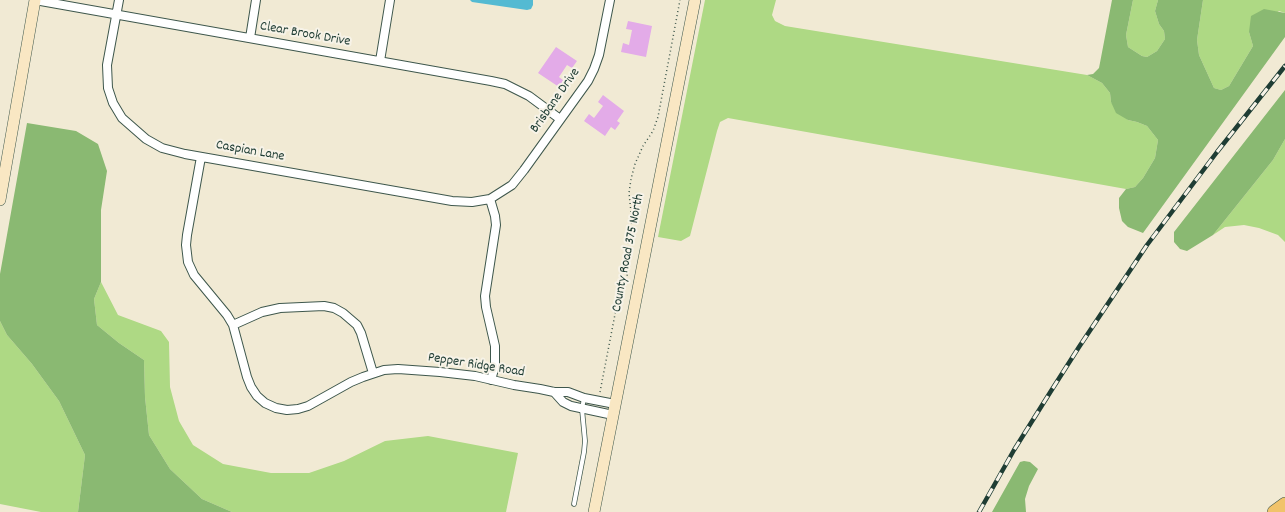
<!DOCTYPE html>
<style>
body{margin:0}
canvas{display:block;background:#f1ead4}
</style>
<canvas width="1285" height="512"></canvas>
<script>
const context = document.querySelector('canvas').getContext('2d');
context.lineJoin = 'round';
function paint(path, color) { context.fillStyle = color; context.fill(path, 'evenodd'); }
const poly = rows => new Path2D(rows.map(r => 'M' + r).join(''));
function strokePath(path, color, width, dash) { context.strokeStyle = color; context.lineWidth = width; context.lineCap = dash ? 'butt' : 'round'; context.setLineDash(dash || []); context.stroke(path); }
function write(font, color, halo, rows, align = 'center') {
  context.font = font + ' Dekko,sans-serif'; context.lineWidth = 4; context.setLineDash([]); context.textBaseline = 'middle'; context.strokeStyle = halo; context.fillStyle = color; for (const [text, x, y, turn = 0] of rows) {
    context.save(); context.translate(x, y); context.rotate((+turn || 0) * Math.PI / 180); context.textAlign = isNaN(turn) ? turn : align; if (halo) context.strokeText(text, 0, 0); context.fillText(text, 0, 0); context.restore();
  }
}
const green = poly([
 [705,0,776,0,772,15,775,21,785,26,1087,75,1102,83,1110,93,1111,102,1128,120,1137,122,1147,126,1158,140,1155,158,1143,178,1135,187,1126,189,728,118,720,122,717,131,690,236,681,241,658,237],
 [1133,0,1158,0,1155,11,1159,24,1164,31,1165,39,1157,51,1147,57,1142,56,1128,47,1126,35],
 [1203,0,1285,0,1285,13,1279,11,1249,32,1253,46,1229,86,1221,90,1214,88,1199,55,1197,40],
 [1285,139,1285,242,1278,235,1259,228,1244,225,1225,227,1213,235,1273,160],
 [101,282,118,315,161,331,169,342,170,387,179,421,193,445,223,464,271,473,309,473,344,461,385,441,428,436,518,453,506,512,232,512,202,499,170,469,149,435,145,397,144,360,119,343,97,325,94,299],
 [0,321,7,335,32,364,59,401,85,455,78,512,41,512,0,504]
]);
const forest = poly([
 [1112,0,1133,0,1126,35,1128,47,1142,56,1147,57,1157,51,1165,39,1164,31,1159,24,1155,11,1158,0,1203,0,1197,40,1199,55,1214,88,1221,90,1229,86,1253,46,1249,32,1251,16,1264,9,1285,13,1285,37,1143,233,1128,227,1122,221,1119,208,1119,198,1126,189,1135,187,1143,178,1155,158,1158,140,1147,126,1137,122,1128,120,1116,113,1111,102,1110,93,1102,83,1087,75,1093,74,1099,68],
 [1285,90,1285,139,1273,160,1213,235,1187,251,1180,249,1174,242,1174,232],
 [27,123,76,131,98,144,107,171,101,210,101,282,94,299,97,325,119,343,144,360,145,397,149,435,170,469,202,499,232,512,78,512,85,455,59,401,32,364,7,335,0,321,0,274],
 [1024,461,1030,462,1038,469,1029,486,1025,499,1026,512,992,512,1020,462]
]);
const water = poly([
 [470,0,533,0,533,5,531,9,527,10,472,2]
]);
const building = poly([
 [628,21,652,26,646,57,621,52,623,43,629,45,632,30,626,29],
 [556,47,577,61,572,68,567,65,559,77,564,81,559,87,538,73],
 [603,95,624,111,617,121,620,123,615,130,611,127,605,136,584,121,589,114,594,118,603,106,598,102]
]);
const path = poly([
 [600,392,617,304,626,283,628,269,628,246,632,221,629,193,631,179,635,164,643,146,653,131,658,117,680,0]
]);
const lane = poly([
 [574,504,584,452,585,441,582,409,584,398]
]);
const street = poly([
 [35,0,491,81,505,84,529,96,560,119],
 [119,0,107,65,108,88,113,103,122,118,146,139,162,148,185,154,452,201,472,202,490,199,512,185,524,170,588,81,594,69,599,55,610,0],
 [250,38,256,0],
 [380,61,390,0],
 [201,157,187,235,186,245,188,262,194,275,227,315,233,325,247,377,251,387,257,396,265,403,276,408,287,410,298,409,308,406,351,382,363,377,384,370,398,369,440,372,475,376,514,385,540,389,554,392,568,392,584,398,615,404],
 [490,199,495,216,496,225,485,296,486,307,495,346,495,366,491,380],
 [233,325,262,312,280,308,324,306,334,308,343,313,357,325,361,333,373,373],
 [554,392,563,402,571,406,613,415]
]);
const secondary = poly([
 [0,200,35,0],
 [594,512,695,0]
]);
const primary = poly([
 [1274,512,1285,504]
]);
const rail = poly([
 [979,512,1014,450,1051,391,1079,347,1147,245,1217,152,1285,66]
]);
const streetNames = [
 ["Clear Brook Drive",305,35,10],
 ["Brisbane Drive",556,101,-55],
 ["Caspian Lane",250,152,10],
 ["County Road 375 North",629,253,-79],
 ["Pepper Ridge Road",476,366,9]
];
paint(green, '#aed984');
paint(forest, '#8ab972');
paint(water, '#54bad2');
paint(building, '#e3abe8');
strokePath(lane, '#3e574c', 5.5);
strokePath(street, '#3e574c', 10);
strokePath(secondary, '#3e574c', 12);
strokePath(primary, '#3e574c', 14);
strokePath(path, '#3e574c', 1.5, [1, 3]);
strokePath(lane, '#fff', 4);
strokePath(street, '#fff', 8);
strokePath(secondary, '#f9e7c3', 11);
strokePath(primary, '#f1c36a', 13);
strokePath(rail, '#1f3d34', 4.5);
strokePath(rail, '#f7f3e8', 3, [9]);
write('14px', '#1f3d34', '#f7f3e8', streetNames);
</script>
